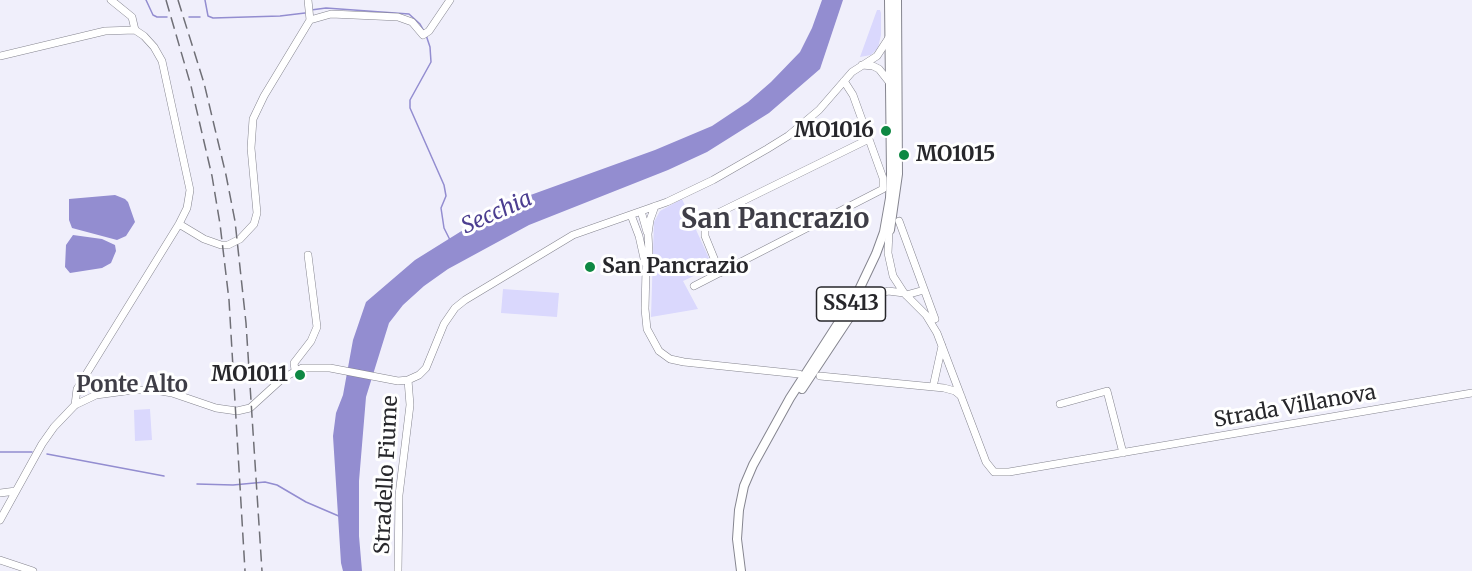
<!DOCTYPE html>
<style>
body{margin:0}
canvas{display:block;background:#f0effb}
</style>
<canvas width="1472" height="571"></canvas>
<script>
const context = document.querySelector('canvas').getContext('2d');
context.lineJoin = 'round';
function paint(path, color) { context.fillStyle = color; context.fill(path, 'evenodd'); }
const poly = rows => new Path2D(rows.map(r => 'M' + r).join(''));
function strokePath(path, color, width, dash) { context.strokeStyle = color; context.lineWidth = width; context.lineCap = dash ? 'butt' : 'round'; context.setLineDash(dash || []); context.stroke(path); }
function write(font, color, halo, rows, align = 'center') {
  context.font = font + ' Merriweather,serif'; context.lineWidth = 6; context.setLineDash([]); context.textBaseline = 'middle'; context.strokeStyle = halo; context.fillStyle = color; for (const [text, x, y, turn = 0] of rows) {
    context.save(); context.translate(x, y); context.rotate((+turn || 0) * Math.PI / 180); context.textAlign = isNaN(turn) ? turn : align; if (halo) context.strokeText(text, 0, 0); context.fillText(text, 0, 0); context.restore();
  }
}
const green = poly([
 [877,10,880,10,881,13,881,35,878,48,871,55,860,57],
 [682,199,713,267,683,281,698,309,651,317,654,222,660,211],
 [503,289,559,293,557,317,501,313],
 [150,409,152,440,135,441,134,410]
]);
const water = poly([
 [822,0,843,0,820,69,769,113,707,152,668,170,529,225,448,269,424,286,403,305,389,323,366,397,359,481,359,536,362,571,343,571,341,563,333,436,336,413,343,395,353,340,366,302,415,260,484,217,525,197,655,150,712,126,748,102,771,82,800,52,812,28],
 [115,195,125,199,128,202,135,222,126,236,117,240,72,228,69,220,69,199],
 [73,235,102,239,115,245,116,251,111,263,102,268,70,273,65,267,66,245]
]);
const stream = poly([
 [146,0,153,15,157,17,167,17],
 [205,0,208,16,213,18,280,16,305,13],
 [311,10,326,8,409,14,420,24,424,31],
 [189,17,200,17],
 [426,35,430,47,431,62,410,100,410,108,444,185,446,196,441,208,444,228,450,240],
 [0,452,32,452],
 [47,454,164,476],
 [197,484,233,485,265,482,277,485,306,502,341,517]
]);
const minor = poly([
 [310,20,331,14,398,17,412,22,423,35,429,31,450,0],
 [0,56,105,31,135,30],
 [862,65,873,66,879,69,890,83],
 [655,206,650,220,648,234,649,253,646,269,645,309,647,329,659,351,670,359,684,362,799,374],
 [641,211,647,232],
 [631,215,639,236,645,263],
 [899,221,935,319],
 [179,224,204,239,221,245,228,245,240,239,254,224,257,213,251,148,253,119,264,96,310,20,308,0],
 [889,231,888,253,893,276,904,293,926,315,937,333,986,462,994,472,1009,472,1472,393],
 [720,273,705,236,705,225,710,217,869,139],
 [694,286,883,189,883,178,853,95,844,81],
 [906,295,924,290],
 [848,320,863,304,877,295,888,291,904,293],
 [295,370,294,363,311,341,317,327,308,255],
 [820,376,944,388,955,391,961,396],
 [933,387,942,346],
 [1060,404,1107,391,1123,453],
 [75,405,77,389,179,224,187,208,190,190,162,61,154,47,144,36,135,30,132,17,111,0],
 [0,493,16,491],
 [0,520,42,444,54,427,75,405,96,395,133,390,155,390,172,393,216,408,237,411,250,408,283,378,302,368,330,368,398,381,408,380,419,375,426,368,444,324,455,308,465,300,573,235,667,202,713,180,767,149,788,136,819,110,852,72,877,56,890,36],
 [0,560,33,571],
 [398,571,399,495,410,405,408,380]
]);
const major = poly([
 [890,230,898,174,897,0],
 [802,389,851,315],
 [741,571,737,539,739,510,744,486,753,465,790,398,857,294,876,254,884,232,890,198,891,174,889,0]
]);
const rail = poly([
 [166,0,191,86,212,176,220,224,229,300,245,571],
 [178,0,204,83,226,175,235,221,246,323,262,571]
]);
const markers = [
 [886,131,6,"#0e8843"],
 [904,155,6,"#0e8843"],
 [590,267,6,"#0e8843"],
 [300,375,6,"#0e8843"]
];
const shields = [
 [851,304,69]
];
const shieldNames = [
 ["SS413",851,304]
];
const poiNames = [
 ["MO1016",874,131],
 ["MO1015",916,155,"left"],
 ["San Pancrazio",602,267,"left"],
 ["MO1011",288,375]
];
const streetNames = [
 ["Strada Villanova",1295,407,-10],
 ["Stradello Fiume",387,475,-87]
];
const waterNames = [
 ["Secchia",497,213,-24]
];
const neighbourhoodNames = [
 ["Ponte Alto",132,386]
];
const districtNames = [
 ["San Pancrazio",775,220]
];
paint(green, '#dad8fd');
paint(water, '#938dd0');
strokePath(stream, '#938dd0', 1.5);
strokePath(minor, '#85858f', 8);
strokePath(major, '#85858f', 10);
strokePath(minor, '#fff', 7);
strokePath(major, '#fff', 8);
strokePath(rail, '#6f6f76', 1.5, [12, 6]);
for (const [x, y, r, color] of markers) { const dot = new Path2D(); dot.arc(x, y, r, 0, 2 * Math.PI); context.fillStyle = color; context.fill(dot); strokePath(dot, '#fff', 2); }
for (const [x, y, w] of shields) { const box = new Path2D(); box.roundRect(x - w / 2, y - 17, w, 34, 4.5); context.fillStyle = '#fff'; context.fill(box); strokePath(box, '#27272b', 1.5); }
write('bold 20px', '#27272b', null, shieldNames);
write('bold 21px', '#27272b', '#fff', poiNames, 'right');
write('21px', '#27272b', '#fff', streetNames);
write('italic 22px', '#4c3e90', '#fff', waterNames);
write('bold 22px', '#3f3e47', '#fff', neighbourhoodNames);
write('bold 27px', '#3f3e47', '#fff', districtNames);
</script>
